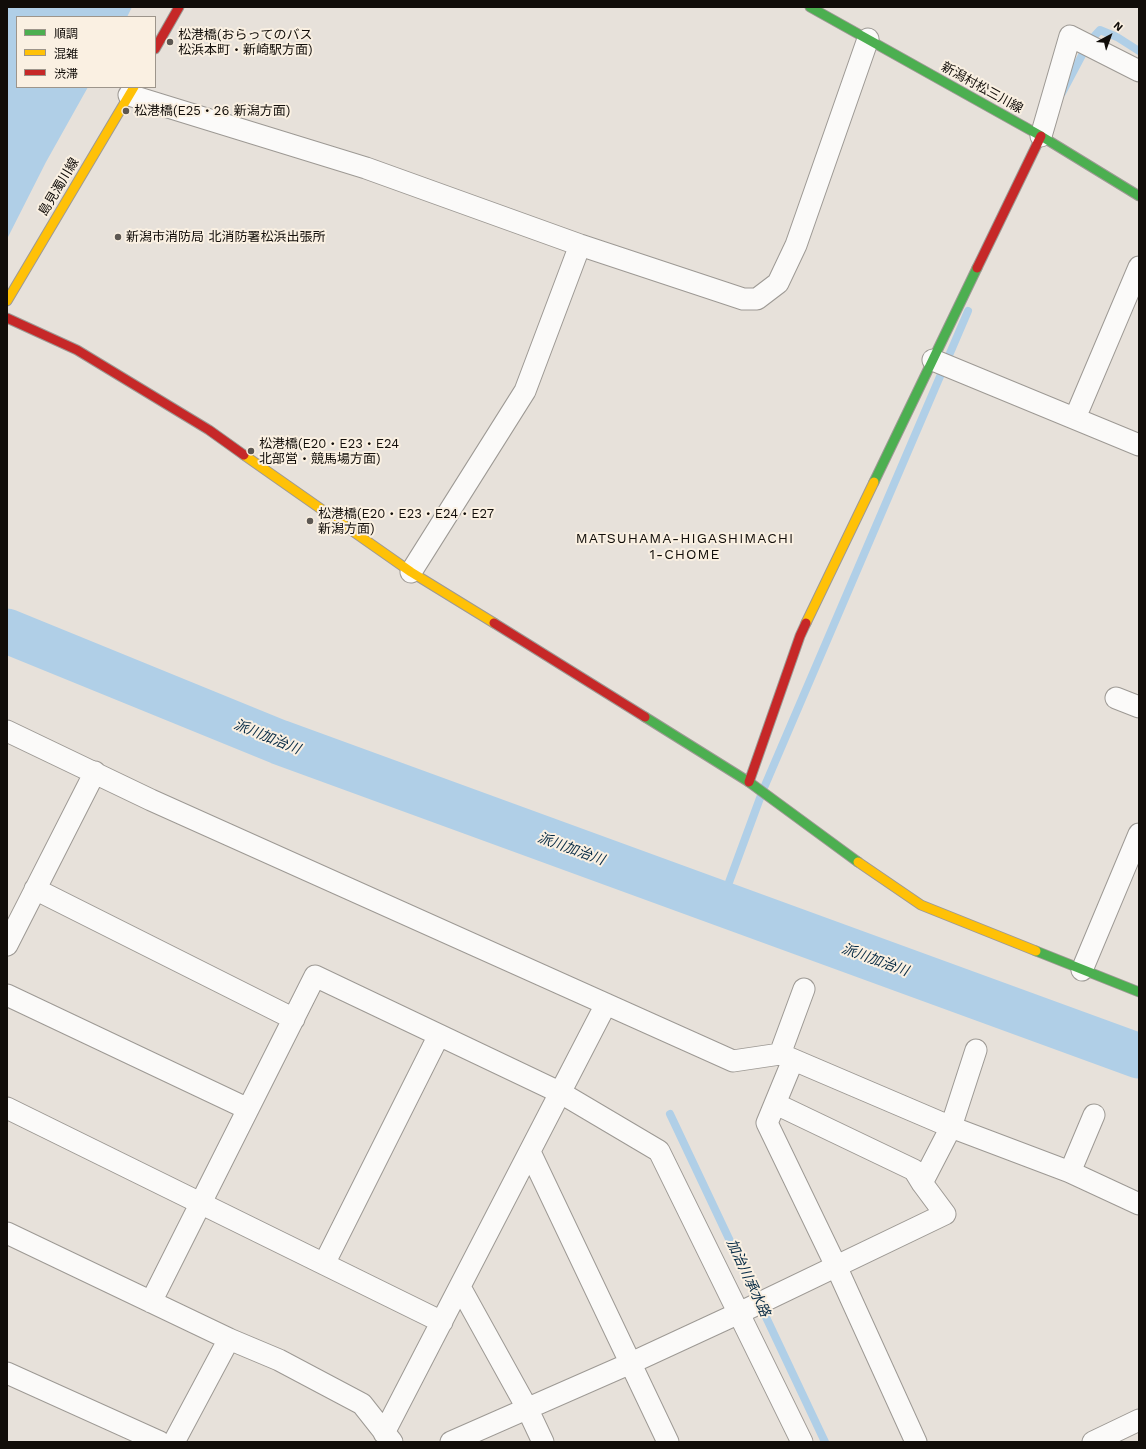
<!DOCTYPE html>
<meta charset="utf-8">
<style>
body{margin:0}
#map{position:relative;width:1146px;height:1449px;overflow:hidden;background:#e7e1da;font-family:"Work Sans","Noto Sans JP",sans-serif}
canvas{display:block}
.frame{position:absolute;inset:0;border:8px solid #110d09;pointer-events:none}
.legend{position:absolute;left:16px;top:16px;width:140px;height:72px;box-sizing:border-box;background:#faf0e2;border:1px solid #9d958b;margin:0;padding:5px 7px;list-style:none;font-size:12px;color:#110d09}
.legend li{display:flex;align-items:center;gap:8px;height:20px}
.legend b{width:20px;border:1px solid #9d958b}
.north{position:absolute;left:1090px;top:16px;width:40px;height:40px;-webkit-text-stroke:3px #faf0e2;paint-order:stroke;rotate:41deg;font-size:11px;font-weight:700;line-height:16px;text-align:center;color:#110d09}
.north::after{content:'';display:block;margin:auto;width:14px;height:18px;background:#110d09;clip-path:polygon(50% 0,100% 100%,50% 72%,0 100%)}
</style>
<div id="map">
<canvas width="1146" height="1449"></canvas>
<div class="frame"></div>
<ul class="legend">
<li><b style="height:5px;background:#4caf50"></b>順調</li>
<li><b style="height:5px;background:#ffc107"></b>混雑</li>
<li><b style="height:5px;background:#c62828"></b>渋滞</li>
</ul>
<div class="north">N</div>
</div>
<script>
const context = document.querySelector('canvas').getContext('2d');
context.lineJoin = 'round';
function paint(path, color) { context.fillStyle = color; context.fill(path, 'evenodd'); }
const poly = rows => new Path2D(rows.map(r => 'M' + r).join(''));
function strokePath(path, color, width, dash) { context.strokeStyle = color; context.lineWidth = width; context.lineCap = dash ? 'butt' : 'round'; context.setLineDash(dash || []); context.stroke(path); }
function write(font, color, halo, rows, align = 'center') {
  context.font = font + ' "Work Sans","Noto Sans JP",sans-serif'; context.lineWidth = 4; context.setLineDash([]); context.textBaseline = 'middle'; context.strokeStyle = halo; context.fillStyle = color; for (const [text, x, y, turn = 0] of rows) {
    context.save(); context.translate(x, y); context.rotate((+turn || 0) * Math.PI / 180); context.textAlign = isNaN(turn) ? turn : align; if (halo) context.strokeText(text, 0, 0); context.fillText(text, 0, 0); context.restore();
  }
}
const water = poly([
 [7,7,132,7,127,17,17,17,17,87,88,87,46,162,7,239]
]);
const stream = poly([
 [1062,93,1089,42,1100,30,1117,37,1139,51],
 [721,904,763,790,968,311],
 [670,1114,825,1442]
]);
const river = poly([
 [7,631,279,742,1139,1056]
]);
const street = poly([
 [129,95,366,168,580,245,743,299,757,299,778,283,796,245,868,39],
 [1041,136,1070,36,1139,71],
 [933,360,1139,445],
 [1075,418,1139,267],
 [411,572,525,391,580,245],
 [1116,698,1139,707],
 [7,731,151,800,733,1061,780,1054,951,1127,1070,1172,1139,1204],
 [35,889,294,1019],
 [7,945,95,772],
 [1082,970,1139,834],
 [7,995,248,1109],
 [780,1054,804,989],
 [793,1060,767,1123,836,1266,916,1442],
 [7,1108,442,1322],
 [530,1152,668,1442],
 [1070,1172,1094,1115],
 [922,1183,951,1127,976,1050],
 [7,1233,229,1339,279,1360,362,1404,392,1442],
 [324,1264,439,1035],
 [460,1287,527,1408,543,1442],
 [151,1302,315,976,561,1093,659,1151,802,1442],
 [7,1373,160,1442],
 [384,1433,606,1004],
 [174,1442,229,1339],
 [451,1442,631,1363,739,1313,945,1214,922,1183,914,1170,776,1104],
 [1093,1442,1139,1420]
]);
const fast = poly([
 [810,7,1041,136,1139,196],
 [874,482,977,268],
 [645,717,749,782,858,862],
 [1036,951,1139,992]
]);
const slow = poly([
 [7,301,134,87],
 [244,455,411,572,494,623],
 [806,623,874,482],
 [858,862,921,905,1036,951]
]);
const jam = poly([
 [155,49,179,7],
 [977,268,1041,136],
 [7,318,77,350,209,430,244,455],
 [494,623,645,717],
 [749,782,800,636,806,623]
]);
const markers = [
 [170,42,4,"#5c5752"],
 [126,111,4,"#5c5752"],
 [118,237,4,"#5c5752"],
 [251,451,4,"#5c5752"],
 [310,521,4,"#5c5752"]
];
const poiNames = [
 ["松港橋(おらってのバス",178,35],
 ["松浜本町・新崎駅方面)",178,50],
 ["松港橋(E25・26 新潟方面)",134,111],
 ["新潟市消防局 北消防署松浜出張所",126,237],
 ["松港橋(E20・E23・E24",259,444],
 ["北部営・競馬場方面)",259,459],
 ["松港橋(E20・E23・E24・E27",318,514],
 ["新潟方面)",318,529]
];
const streetNames = [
 ["新潟村松三川線",982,88,29],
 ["島見濁川線",59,187,-59]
];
const neighbourhoodNames = [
 ["MATSUHAMA-HIGASHIMACHI",685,539],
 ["1-CHOME",685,555]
];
const waterNames = [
 ["派川加治川",267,737,22],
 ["派川加治川",571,849,20],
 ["派川加治川",875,960,20],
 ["加治川承水路",748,1278,65]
];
paint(water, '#b0cfe7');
strokePath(stream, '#b0cfe7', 8);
strokePath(river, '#b0cfe7', 45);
strokePath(street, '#9d9994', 23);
strokePath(fast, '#9d9994', 11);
strokePath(slow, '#9d9994', 11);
strokePath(jam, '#9d9994', 11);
strokePath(street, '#fbfaf9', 21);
strokePath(fast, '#4caf50', 9);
strokePath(slow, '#ffc107', 9);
strokePath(jam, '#c62828', 9);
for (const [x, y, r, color] of markers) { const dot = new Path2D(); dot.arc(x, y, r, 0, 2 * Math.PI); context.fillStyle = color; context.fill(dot); strokePath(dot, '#faf0e2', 1.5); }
write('13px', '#110d09', '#faf0e2', poiNames, 'left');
write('13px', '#110d09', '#faf0e2', streetNames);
context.letterSpacing = '1px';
write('14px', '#110d09', '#faf0e2', neighbourhoodNames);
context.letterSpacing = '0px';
write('italic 14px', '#072b45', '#faf0e2', waterNames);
</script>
